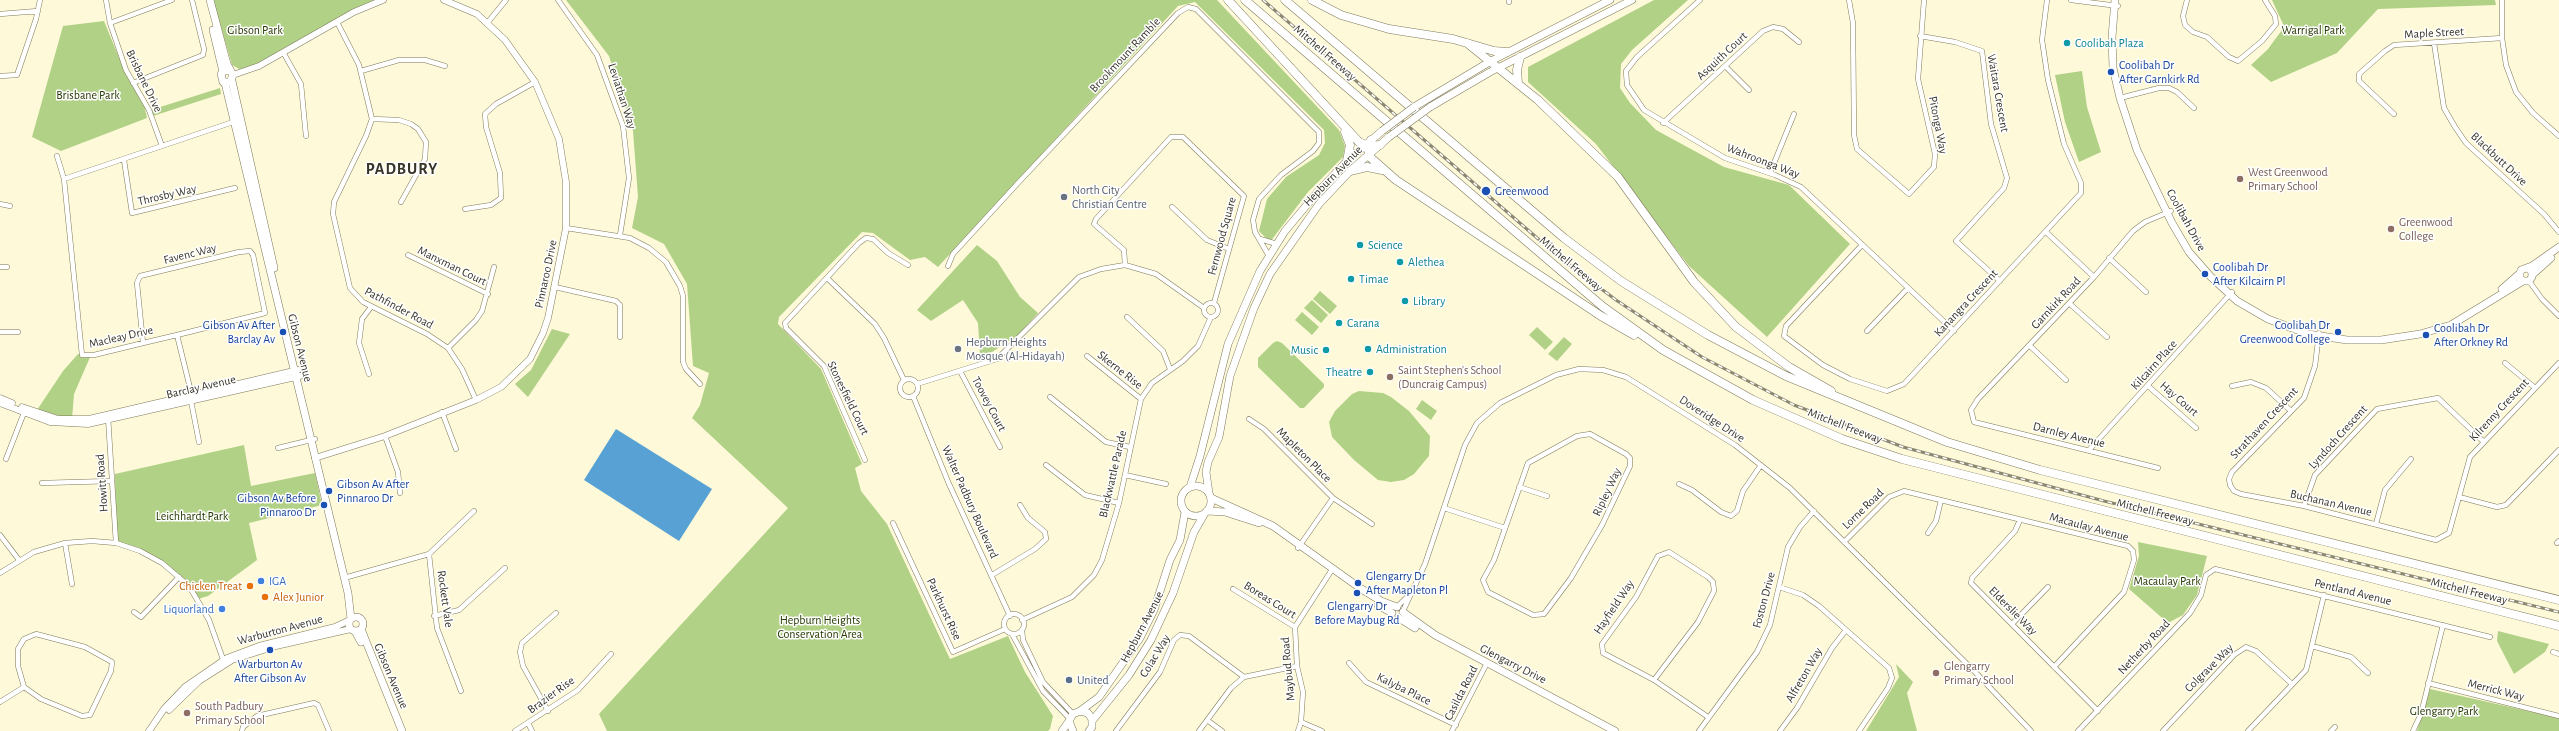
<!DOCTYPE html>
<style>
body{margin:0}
canvas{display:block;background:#fef9d8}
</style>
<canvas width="2559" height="731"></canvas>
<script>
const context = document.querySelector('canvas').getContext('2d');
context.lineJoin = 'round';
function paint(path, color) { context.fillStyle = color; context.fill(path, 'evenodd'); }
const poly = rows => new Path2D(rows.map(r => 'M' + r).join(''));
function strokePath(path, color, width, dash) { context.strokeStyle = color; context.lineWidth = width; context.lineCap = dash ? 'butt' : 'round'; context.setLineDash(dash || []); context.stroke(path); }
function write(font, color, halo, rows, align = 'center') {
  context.font = font + ' "Alegreya Sans",sans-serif'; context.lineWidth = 3; context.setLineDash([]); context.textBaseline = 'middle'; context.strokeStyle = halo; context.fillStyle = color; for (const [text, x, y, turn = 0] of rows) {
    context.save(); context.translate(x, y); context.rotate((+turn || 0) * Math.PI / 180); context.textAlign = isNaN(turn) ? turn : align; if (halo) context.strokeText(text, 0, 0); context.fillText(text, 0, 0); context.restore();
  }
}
const green = poly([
 [213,0,377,0,270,58,241,70,232,65],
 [566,0,1217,0,1339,130,1345,146,1343,157,1308,192,1270,242,1259,231,1267,199,1286,177,1319,155,1325,143,1324,130,1195,2,1178,6,938,267,925,257,910,260,873,233,862,232,779,317,778,324,821,369,862,464,855,468,861,491,887,524,950,659,1008,636,1025,672,1053,716,1050,729,1048,731,607,731,599,714,788,508,692,418,700,405,709,373,693,366,687,284,664,244,632,228,638,197,633,131,609,56],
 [1654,0,1688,0,1632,50,1621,64,1620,88,1630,103,1656,130,1724,167,1789,185,1850,244,1767,337,1689,266,1596,144,1528,82,1528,67],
 [2272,0,2495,0,2496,5,2378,9,2337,53,2271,82,2251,65,2268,49,2282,30,2283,24],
 [104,21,124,70,143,99,147,118,61,151,32,137,63,26],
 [2082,71,2087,107,2101,152,2079,162,2065,122,2055,75],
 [220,88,221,94,153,116,151,110],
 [977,245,997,261,1020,297,1038,313,1017,336,992,352,980,355,978,323,963,300,931,321,917,310],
 [1320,291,1337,306,1330,314,1313,299],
 [1312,300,1328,315,1321,323,1304,308],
 [1302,312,1319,327,1312,335,1295,320],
 [1537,327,1553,342,1545,350,1529,335],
 [552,329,570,334,528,397,515,384,531,370],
 [1564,337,1572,344,1557,361,1548,354],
 [1277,341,1282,343,1324,384,1324,387,1304,408,1300,408,1258,367,1258,358,1273,343],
 [78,354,91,355,74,394,72,419,37,410,63,371],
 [1359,391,1383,393,1391,397,1409,411,1425,430,1430,436,1429,456,1414,474,1404,480,1391,482,1378,480,1354,460,1332,437,1329,422,1335,411,1352,394],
 [1422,400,1437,411,1431,420,1416,409],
 [244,445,251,486,315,473,322,505,249,523,257,560,208,596,198,599,189,586,148,555,116,543,115,474],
 [2138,542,2207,556,2197,595,2183,615,2168,623,2129,589,2139,556],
 [2498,631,2549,644,2545,652,2514,674,2497,641],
 [1896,664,1913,682,1907,693,1917,731,1866,731,1899,677],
 [2430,689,2559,718,2559,731,2417,731]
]);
const water = poly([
 [616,429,712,489,679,541,584,480]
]);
const minor = poly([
 [106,0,110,23,126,70,149,110,162,146],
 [558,0,597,55,623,126,629,178,620,235],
 [1509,0,1509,2],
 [1700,0,1637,57,1626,71,1627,85,1644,110,1725,158,1775,175,1801,187,1954,331],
 [1849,0,1853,23,1854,135,1857,149,1909,194,1934,167,1935,154,1918,79,1924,0],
 [2071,0,2118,6],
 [2187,0,2183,16,2185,25,2193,32,2207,37,2229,57,2238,61,2262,41,2276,24,2275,16,2265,0],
 [2502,0,2502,38,2506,65,2516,92,2533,113,2559,136],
 [0,14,38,11],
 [337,22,359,65,372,119,366,136,334,202,333,214,350,288,363,302,427,334,448,348,462,369,476,400],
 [488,22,506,0],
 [110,23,172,0],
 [1920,36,1955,42,1982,51,1991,124,2007,178,2004,188,1956,241,2000,281],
 [2434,43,2444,108,2455,127,2466,143,2544,214,2559,232],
 [283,52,301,84,306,136],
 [1725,66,1749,90],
 [361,71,399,60,425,60,445,66],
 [0,76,17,75,36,19,40,0],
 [133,83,203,55,204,49,192,0],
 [2120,98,2159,88,2169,88,2177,92,2194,108],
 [2394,114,2359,81,2359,74,2385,51,2394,45,2502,38],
 [372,119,399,120,411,124,418,129,426,142,425,159,401,202],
 [1663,123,1763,31,1773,27,1783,29,1799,42],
 [57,156,64,179],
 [124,160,132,213,235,188],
 [1770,173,1794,114],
 [0,204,10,206],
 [1172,207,1207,240,1229,249],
 [465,209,491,205,501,198,500,173,486,127,485,114,496,104,535,82],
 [566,228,630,238,649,248,666,262,680,286,683,296,683,362,686,369,700,384],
 [2046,232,2094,277],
 [1260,239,1277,244],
 [1862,245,1786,326,1784,336,1823,365,1850,379,1887,391,1904,384,2081,193,2081,183,2064,144,2048,80,2042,40,2047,0],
 [408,255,488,294],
 [2109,258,2146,292],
 [948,266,953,254,1018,183,1178,13,1188,7,1196,9,1319,132,1319,143,1313,151,1281,175,1259,199,1253,220,1255,232,1269,256],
 [0,267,7,267],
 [827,278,875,324,884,338,904,380],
 [2529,281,2542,299,2559,316],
 [555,287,616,301,620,305,620,337],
 '1204 310a7 7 0 1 1 14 0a7 7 0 1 1-14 0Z',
 [2070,304,2107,337],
 [1204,308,1156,274,1125,265,1124,250,1094,224,1096,219,1171,137,1183,137,1244,196,1214,303],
 [1127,317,1163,351,1170,369],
 [1867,331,1908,288],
 [0,332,18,332],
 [2319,333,2315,366,2304,398,2232,472,2229,479,2230,485,2234,491,2241,494,2304,506,2436,540,2449,533,2470,457,2559,363],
 [177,335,192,396,191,401,199,442],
 [143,343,137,283,140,276,239,252,250,251,253,255,265,313,177,335,143,343,94,355,82,355,64,179,236,121],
 [2030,346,2066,380],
 [448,348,476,320,482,311,494,267],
 [1087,356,1141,399],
 [2505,363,2534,387],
 [960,371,1000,447],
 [369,374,359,343,362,319,371,307],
 '900 388a9 9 0 1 1 18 0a9 9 0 1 1-18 0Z',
 [917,384,997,359,1079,277,1101,269,1125,265],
 [2148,386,2196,428],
 [2232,386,2251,382,2266,388,2291,411],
 [913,396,949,484,1010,616],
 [1050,397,1106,442,1130,447],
 [442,412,456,449],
 [108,417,116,543],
 [1249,419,1264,429,1333,498,1298,548],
 [1590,434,1626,454,1630,458,1630,466,1602,525,1571,578,1544,614,1533,615,1488,592,1483,580,1494,560,1528,463,1577,436,1590,434],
 [385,436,398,472,400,493],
 [278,448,315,439],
 [2089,450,2232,292],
 [6,459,25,410],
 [865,460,824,366,786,328,785,323,859,243,866,238,873,239,888,253,908,265],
 [1046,465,1085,495,1119,503],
 [2158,468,1974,422,1971,410,1978,399,2094,277,2133,231,2145,222,2171,211],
 [1125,475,1166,484],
 [42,483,112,481],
 [1679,484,1692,490,1721,512,1731,516,1737,511,1743,491,1761,465],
 [1519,487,1547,496],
 [2459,497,2497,507,2506,505,2559,450],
 [1333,498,1372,524],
 [2304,506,2315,475,2377,409,2438,398,2483,441],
 [1444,508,1505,528],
 [2020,520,2015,531,1972,578,1971,583,2098,711],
 [893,523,953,652,1005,629],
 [2376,524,2385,490,2411,459],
 [1928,533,1936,521,1941,500],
 [0,535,19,560],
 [1844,542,1889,497,1904,491,2128,546,2133,551,2134,560,2124,592,2054,667],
 [65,543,72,584],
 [2557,543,2559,541],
 [429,554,437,628,461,691],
 [0,573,34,552,65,543,92,541,116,543,140,551,162,563,189,586,209,620,224,662],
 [992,575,1035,549,1046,539,1045,532,1028,518,1020,505],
 [344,578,429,554,474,511],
 [1779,587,1803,595,1819,606,1889,668,1892,678,1888,688,1859,731],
 [1233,589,1295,627],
 [1397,607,1409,595],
 [1403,611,1425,564,1465,445,1477,423,1500,403,1556,375,1579,369,1603,370,1626,377,1735,445,1790,488,1977,674,2031,731],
 [134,612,141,617,179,577],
 '1004 624a10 10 0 1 1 20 0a10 10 0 1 1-20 0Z',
 [434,616,459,610,505,568],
 [1022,620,1072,597,1094,575,1102,560,1119,503,1141,399,1152,383,1183,361,1198,346,1211,317],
 [2012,624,2048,587],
 [1022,630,1023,640,1043,682,1073,714],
 [36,634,85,647,112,662,111,671,90,715,82,716,41,699,24,687,18,666,18,649,24,639,36,634],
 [1012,634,1043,691,1070,719],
 [2312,646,2351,657,2368,673],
 [2553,652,2559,654],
 [1349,663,1366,682,1456,725],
 [1654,680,1698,622,1714,591,1713,582,1708,577,1669,552,1658,556,1636,597,1602,644,1603,653,1654,680,1708,717],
 [2428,683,2559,716],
 [0,702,24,687],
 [548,711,523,666,520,652,522,643,556,613],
 [1207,720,1222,731],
 [1301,722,1322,731],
 [528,723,532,731],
 [242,731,243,727,257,716,314,703,318,705,329,731],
 [515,731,578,690,611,654],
 [1116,731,1160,672,1174,640,1180,635,1189,636,1244,677],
 [1199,731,1231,688,1244,677,1297,666],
 [1298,731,1301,722,1303,692,1297,666,1295,627,1333,568],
 [1452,731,1487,663],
 [1699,731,1757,652,1770,625,1788,547,1800,527,1814,511],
 [1780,731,1797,708,1832,648,1846,630],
 [2078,731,2190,613,2201,595,2206,575,2215,569,2490,637],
 [2163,731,2234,655,2246,647,2256,651,2292,684],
 [2248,731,2306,670,2324,595],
 [2331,731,2335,727],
 [2413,731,2421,714,2443,625]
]);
const tertiary = poly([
 [233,75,259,66,354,12,383,0],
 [0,398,12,403],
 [0,403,50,422,88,424,300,376],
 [22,407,58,419,89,419,298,370],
 [315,458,385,436,476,400,501,387,530,359,543,333,548,318,566,228,566,182,559,139,535,82,505,40,477,14,444,0],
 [169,710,199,681,232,660,276,646,351,629],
 [149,731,164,709,185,687,227,658,259,646,335,627,350,620]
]);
const secondary = poly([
 [210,0,227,64,233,75,230,82,223,82,221,74,224,71,230,71],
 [2115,0,2112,37,2113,68,2120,98,2137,150,2172,223,2189,252,2210,276,2237,301,2268,319,2308,334,2347,340,2381,340,2420,334,2451,325,2523,281],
 [213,30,223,72],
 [232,81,274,268],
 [225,83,348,593,351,619],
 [2528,268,2532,272,2532,277,2529,281,2523,281,2519,277,2521,270,2532,266,2559,247],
 [2532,275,2551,258],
 [2502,289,2519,274],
 [1211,498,1273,526,1360,588,1381,601,1397,607],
 [1207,511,1225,512,1259,523],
 [1378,605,1392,613],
 [1403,612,1435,635,1615,731],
 '349 624a7 7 0 1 1 14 0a7 7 0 1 1-14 0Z',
 [1399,618,1415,628],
 [361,629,402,731],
 [355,631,361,642]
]);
const primary = poly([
 [1414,107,1491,61,1610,0],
 [1430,107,1490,72,1632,0],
 '1181 501a15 15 0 1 1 30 0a15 15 0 1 1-30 0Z',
 [1190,487,1200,456,1228,344,1260,271,1285,231,1316,194,1347,161,1382,131],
 [1209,493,1206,472,1208,462,1219,437,1230,376,1254,308,1270,274,1319,204,1350,171,1389,137],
 [1080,711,1099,697,1140,638,1154,610,1170,560,1180,540,1185,512],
 [1092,721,1129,675,1151,640,1173,593,1194,532,1205,513],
 [1062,731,1069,721],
 [1073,731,1069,721,1073,714,1080,711,1088,713,1092,719,1092,727,1089,731]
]);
const motorway = poly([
 [1228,0,1359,142,1368,146,1380,145],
 [1245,0,1602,306,1663,350,1753,400,1842,439,1902,459,2559,626],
 [1285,0,1564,238,1621,281,1708,335,1786,376,1947,442,2040,470,2559,600],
 [1312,0,1341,15,1389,29,1453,39,1494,51,1507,52],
 [1467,43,1538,100,1618,177,1694,282,1736,327,1789,367,1831,391],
 [1518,83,1517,70,1520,57],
 [1345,132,1350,145,1347,161],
 [1371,140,1368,150,1371,158,1396,180,1601,316,1634,335],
 [1350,171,1367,167,1382,170]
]);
const rail = poly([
 [1263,0,1559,257,1616,300,1702,357,1794,405,1903,447,2104,501,2559,612]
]);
const primaryBridge = poly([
 [1382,131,1414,107],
 [1389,137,1430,107]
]);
const markers = [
 [2067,43,4,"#0f9aa8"],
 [2111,72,4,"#1a4fb4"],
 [2240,179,4,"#8d6e63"],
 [1486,191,5,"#1a4fb4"],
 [1064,197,4,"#6b7280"],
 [2391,229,4,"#8d6e63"],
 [1360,245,4,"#0f9aa8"],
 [1400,262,4,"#0f9aa8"],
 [2205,274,4,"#1a4fb4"],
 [1351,279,4,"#0f9aa8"],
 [1405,301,4,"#0f9aa8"],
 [1339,323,4,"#0f9aa8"],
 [283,332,4,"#1a4fb4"],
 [2338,332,4,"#1a4fb4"],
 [2426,335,4,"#1a4fb4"],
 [958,349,4,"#6b7280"],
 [1368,349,4,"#0f9aa8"],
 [1326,350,4,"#0f9aa8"],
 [1370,372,4,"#0f9aa8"],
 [1390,377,4,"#8d6e63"],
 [329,491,4,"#1a4fb4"],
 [324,505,4,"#1a4fb4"],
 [261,581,4,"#3f7fe0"],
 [1358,583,4,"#1a4fb4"],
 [250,586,4,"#e8710a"],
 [1357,593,4,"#1a4fb4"],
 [265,597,4,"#e8710a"],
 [222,609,4,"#3f7fe0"],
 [270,650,4,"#1a4fb4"],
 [1936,673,4,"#8d6e63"],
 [1069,680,4,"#5c6f8a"],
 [187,713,4,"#8d6e63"]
];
const parkNames = [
 ["Gibson Park",255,30],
 ["Warrigal Park",2313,30],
 ["Brisbane Park",88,95],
 ["Leichhardt Park",192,516],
 ["Macaulay Park",2167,581],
 ["Hepburn Heights",820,620],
 ["Conservation Area",820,634],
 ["Glengarry Park",2444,711]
];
const streetNames = [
 ["Maple Street",2434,33,-3],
 ["Mitchell Freeway",1325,53,41],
 ["Brookmount Ramble",1125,55,-47],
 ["Asquith Court",1722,56,-43],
 ["Brisbane Drive",144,81,64],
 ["Waitara Crescent",1998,93,80],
 ["Leviathan Way",622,96,72],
 ["Pitonga Way",1938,125,79],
 ["Blackbutt Drive",2499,159,43],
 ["Wahroonga Way",1763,161,21],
 ["Hepburn Avenue",1333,176,-46],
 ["Throsby Way",167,195,-13],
 ["Coolibah Drive",2186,220,61],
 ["Fernwood Square",1222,236,-75],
 ["Favenc Way",190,254,-14],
 ["Mitchell Freeway",1571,264,40],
 ["Manxman Court",452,266,26],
 ["Pinnaroo Drive",546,274,-78],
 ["Kanangra Crescent",1966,303,-47],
 ["Garnkirk Road",2056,303,-47],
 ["Pathfinder Road",399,308,28],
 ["Macleay Drive",121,337,-13],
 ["Gibson Avenue",300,348,76],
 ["Kilcairn Place",2154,365,-48],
 ["Skerne Rise",1120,370,38],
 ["Barclay Avenue",201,387,-13],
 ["Stonesfield Court",848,398,64],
 ["Hay Court",2179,399,41],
 ["Toovey Court",989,404,62],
 ["Kilrenny Crescent",2499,410,-47],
 ["Doveridge Drive",1712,419,33],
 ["Strathaven Crescent",2264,423,-47],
 ["Mitchell Freeway",1845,426,21],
 ["Darnley Avenue",2069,435,14],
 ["Lyndoch Crescent",2338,437,-48],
 ["Mapleton Place",1304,455,45],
 ["Blackwattle Parade",1113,474,-77],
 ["Howitt Road",102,483,-94],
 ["Ripley Way",1607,492,-65],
 ["Walter Padbury Boulevard",970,502,66],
 ["Buchanan Avenue",2331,503,13],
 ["Lorne Road",1863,509,-44],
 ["Mitchell Freeway",2155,512,14],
 ["Macaulay Avenue",2089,527,15],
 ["Mitchell Freeway",2469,591,14],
 ["Pentland Avenue",2353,592,14],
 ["Rockett Vale",445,599,82],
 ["Boreas Court",1270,600,32],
 ["Foston Drive",1764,600,-75],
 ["Hayfield Way",1614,607,-56],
 ["Parkhurst Rise",944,609,65],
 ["Elderslie Way",2013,611,45],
 ["Hepburn Avenue",1142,627,-62],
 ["Warburton Avenue",280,630,-15],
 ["Netherby Road",2144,647,-47],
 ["Colac Way",1155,656,-59],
 ["Glengarry Drive",1513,664,27],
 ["Colgrave Way",2209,668,-45],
 ["Maybud Road",1288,669,-95],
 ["Alfreton Way",1804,675,-60],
 ["Gibson Avenue",391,676,67],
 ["Kalyba Place",1404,689,26],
 ["Merrick Way",2496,690,14],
 ["Casilda Road",1461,693,-63],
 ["Brazier Rise",551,695,-36]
];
const cultureNames = [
 ["Coolibah Plaza",2075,43],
 ["Science",1368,245],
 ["Alethea",1408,262],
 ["Timae",1359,279],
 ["Library",1413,301],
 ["Carana",1347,323],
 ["Administration",1376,349],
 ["Music",1318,350,"right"],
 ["Theatre",1362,372,"right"]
];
const transitNames = [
 ["Coolibah Dr",2119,65],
 ["After Garnkirk Rd",2119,79],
 ["Greenwood",1495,191],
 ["Coolibah Dr",2213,267],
 ["After Kilcairn Pl",2213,281],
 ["Gibson Av After",275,325,"right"],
 ["Barclay Av",275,339,"right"],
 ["Coolibah Dr",2330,325,"right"],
 ["Greenwood College",2330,339,"right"],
 ["Coolibah Dr",2434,328],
 ["After Orkney Rd",2434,342],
 ["Gibson Av After",337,484],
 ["Pinnaroo Dr",337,498],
 ["Gibson Av Before",316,498,"right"],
 ["Pinnaroo Dr",316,512,"right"],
 ["Glengarry Dr",1366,576],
 ["After Mapleton Pl",1366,590],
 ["Glengarry Dr",1357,606,"center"],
 ["Before Maybug Rd",1357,620,"center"],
 ["Warburton Av",270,664,"center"],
 ["After Gibson Av",270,678,"center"]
];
const educationNames = [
 ["West Greenwood",2248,172],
 ["Primary School",2248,186],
 ["Greenwood",2399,222],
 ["College",2399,236],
 ["Saint Stephen's School",1398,370],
 ["(Duncraig Campus)",1398,384],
 ["Glengarry",1944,666],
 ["Primary School",1944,680],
 ["South Padbury",195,706],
 ["Primary School",195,720]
];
const worshipNames = [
 ["North City",1072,190],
 ["Christian Centre",1072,204],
 ["Hepburn Heights",966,342],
 ["Mosque (Al-Hidayah)",966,356]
];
const shopNames = [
 ["IGA",269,581],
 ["Liquorland",214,609,"right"]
];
const foodNames = [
 ["Chicken Treat",242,586],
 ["Alex Junior",273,597,"left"]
];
const serviceNames = [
 ["United",1077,680]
];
const districtNames = [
 ["PADBURY",402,169]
];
paint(green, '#b1d187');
paint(water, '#57a1d4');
strokePath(minor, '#7f7a5d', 5.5);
strokePath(tertiary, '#7f7a5d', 7);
strokePath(secondary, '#7f7a5d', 8);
strokePath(primary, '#7f7a5d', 8);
strokePath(motorway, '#7f7a5d', 9);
strokePath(minor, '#fff', 4.5);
strokePath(tertiary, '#fff', 6);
strokePath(secondary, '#fff', 7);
strokePath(primary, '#fff', 7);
strokePath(motorway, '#fff', 8);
strokePath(rail, '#8b8772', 3);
strokePath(rail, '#fff', 1.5, [4.5]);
strokePath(primaryBridge, '#7f7a5d', 8, []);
strokePath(primaryBridge, '#fff', 7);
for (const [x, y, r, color] of markers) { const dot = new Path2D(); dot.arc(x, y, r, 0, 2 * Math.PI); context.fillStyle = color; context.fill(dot); strokePath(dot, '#fff', 1.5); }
write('12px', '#253800', '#fff', parkNames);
write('12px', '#373428', '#fff', streetNames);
write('12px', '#0d838f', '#fff', cultureNames, 'left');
write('12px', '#164399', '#fff', transitNames, 'left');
write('12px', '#785e54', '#fff', educationNames, 'left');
write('12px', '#5b616d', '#fff', worshipNames, 'left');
write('12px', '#366cbe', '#fff', shopNames, 'left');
write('12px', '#c56008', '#fff', foodNames, 'right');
write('12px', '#4e5e75', '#fff', serviceNames, 'left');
context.letterSpacing = '1px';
write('bold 16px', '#373428', '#fff', districtNames);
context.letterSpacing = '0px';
</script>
